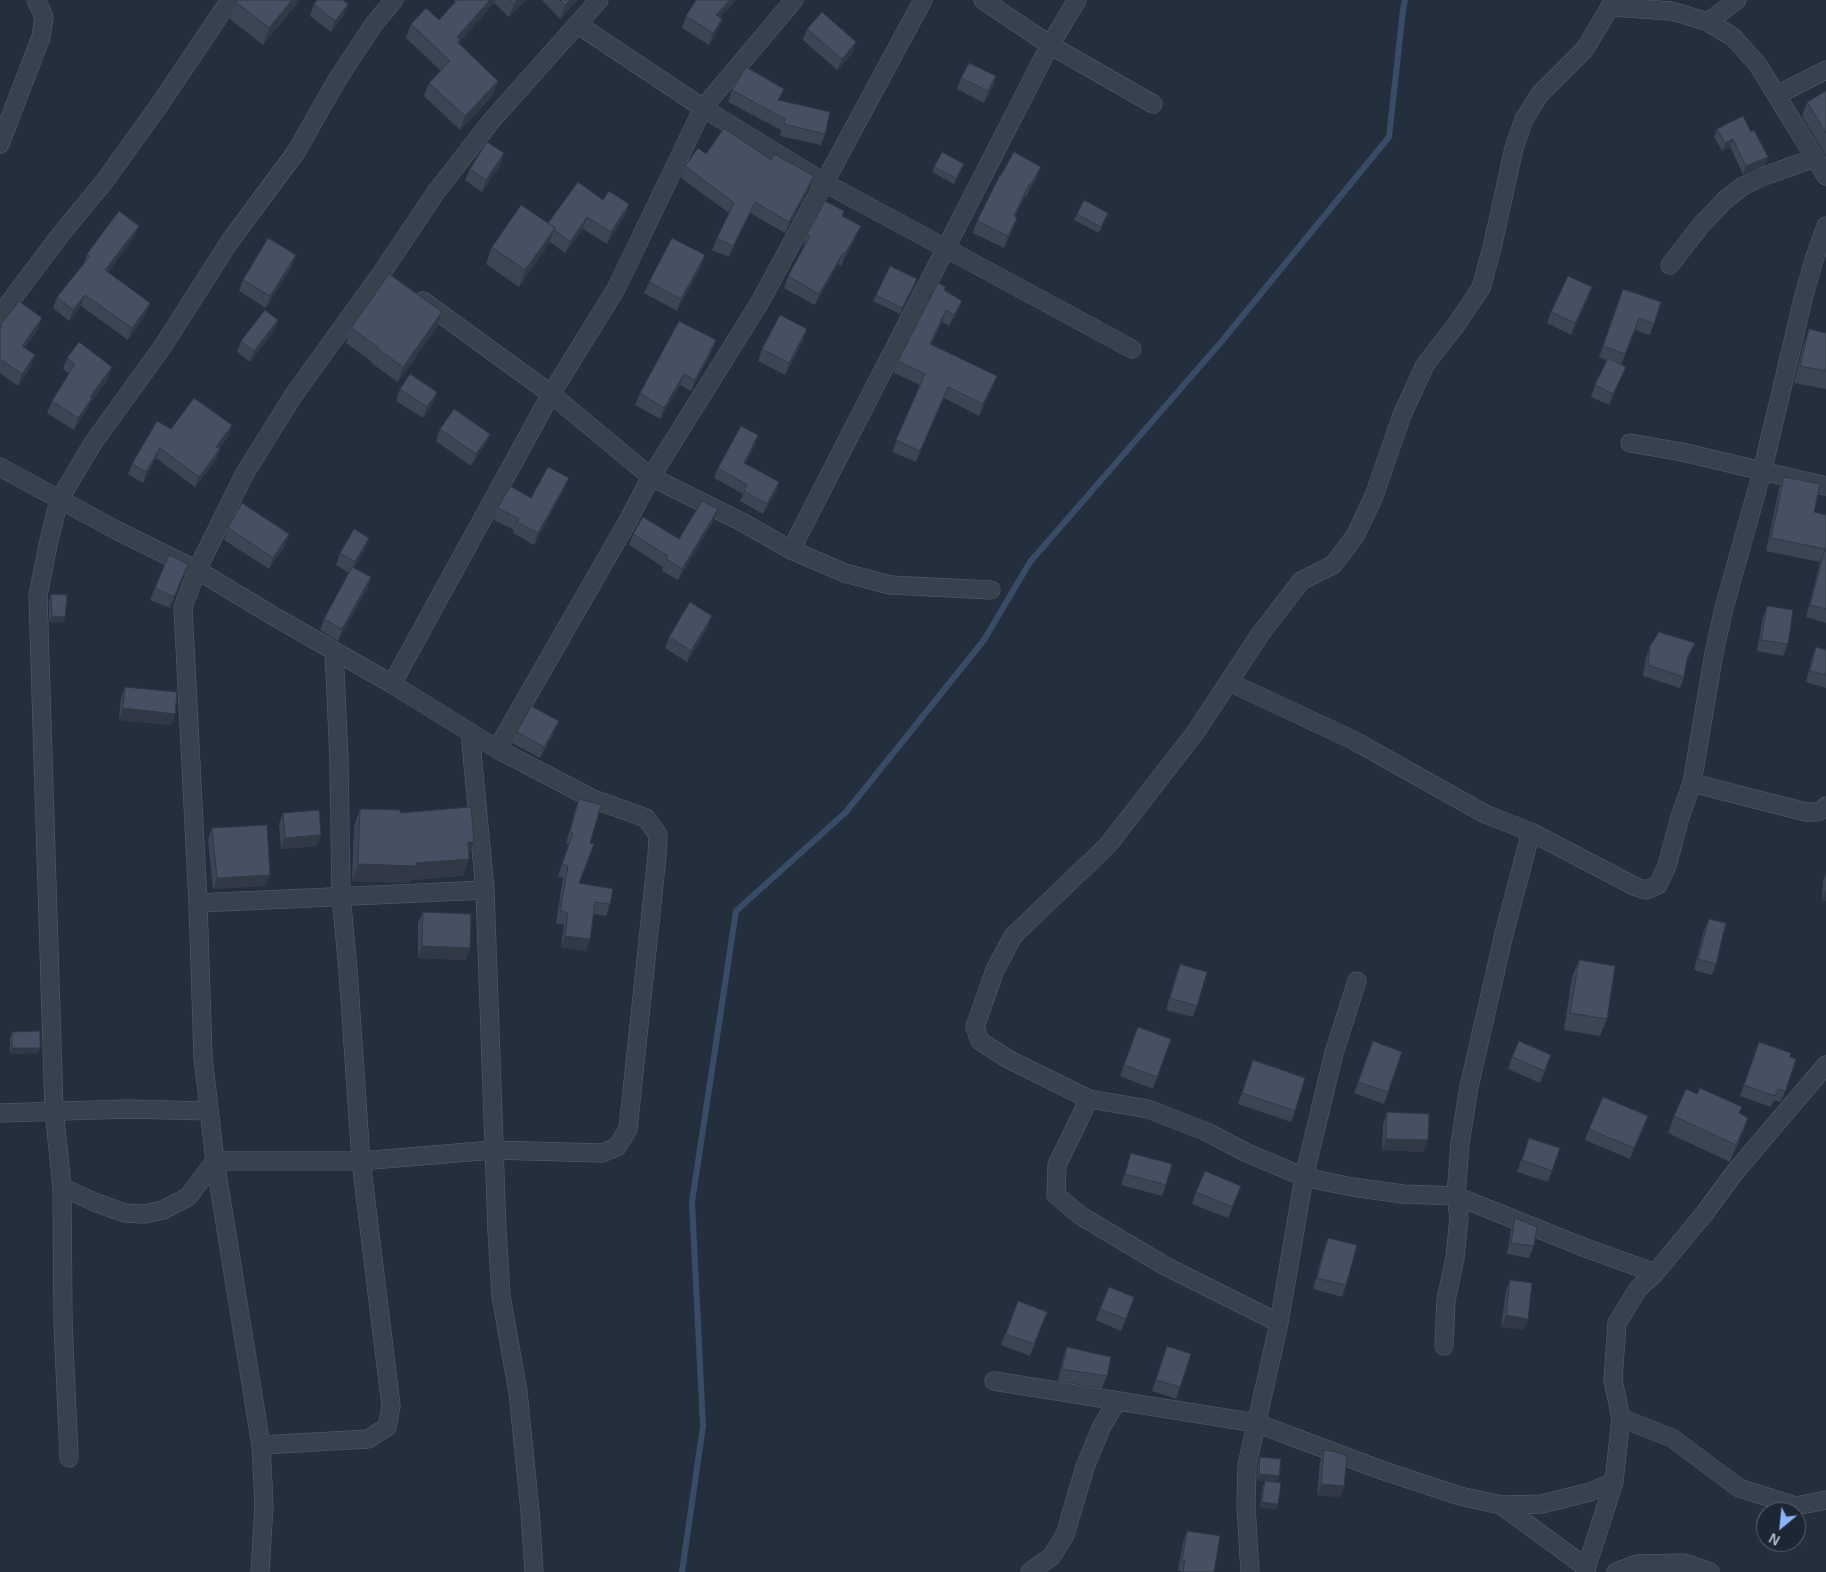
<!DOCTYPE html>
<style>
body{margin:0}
#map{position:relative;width:1826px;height:1572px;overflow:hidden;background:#242f3e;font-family:Helvetica,sans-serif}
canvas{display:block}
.north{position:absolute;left:1756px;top:1502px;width:50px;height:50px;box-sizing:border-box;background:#1d2633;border:1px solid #59626f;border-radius:50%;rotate:208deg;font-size:14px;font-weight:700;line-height:20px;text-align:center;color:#b4bcc9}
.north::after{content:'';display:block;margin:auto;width:18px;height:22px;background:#8ab4f8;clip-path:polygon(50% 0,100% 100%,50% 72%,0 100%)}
</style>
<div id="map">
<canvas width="1826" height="1572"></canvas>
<div class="north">N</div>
</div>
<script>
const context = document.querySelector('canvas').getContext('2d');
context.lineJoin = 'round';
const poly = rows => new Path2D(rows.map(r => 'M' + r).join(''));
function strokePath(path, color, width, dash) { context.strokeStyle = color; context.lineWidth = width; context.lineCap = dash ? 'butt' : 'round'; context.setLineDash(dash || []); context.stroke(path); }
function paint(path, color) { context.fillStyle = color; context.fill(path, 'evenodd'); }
const stream = poly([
 [682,1572,703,1426,692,1202,736,911,846,812,984,640,1030,562,1222,341,1389,137,1403,10,1405,0]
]);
const minor = poly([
 [983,0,1050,45,1153,104],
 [1614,0,1585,49,1540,94,1524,119,1514,148,1492,248,1481,288,1456,325,1425,365,1402,415,1374,496,1355,536,1333,565,1301,581,1261,633,1195,733,1108,845,1013,936,995,970,975,1027,980,1041,1008,1059,1089,1099,1148,1109,1207,1132,1247,1153,1304,1177,1352,1187,1403,1194,1456,1196,1583,1247,1655,1273],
 [1611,7,1672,11,1708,22,1733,37,1758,65,1826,176],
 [1708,22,1737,0],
 [577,24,703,108,825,183,1132,349],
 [1777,95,1826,70],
 [0,144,41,37,44,17,36,0],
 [1670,265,1702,224,1725,200,1743,186,1764,176,1815,158],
 [423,301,551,394,651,477,742,522,791,550,845,573,890,585,991,590],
 [0,315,61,234,104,182,160,104,230,0],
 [1630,443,1682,452,1826,486],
 [0,467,116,530,197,570,270,614,392,684,497,749,593,799,646,818,658,835,657,856,628,1129,617,1147,602,1153,493,1150,361,1161,215,1161,188,1197,163,1210,144,1214,125,1213,94,1202,62,1187],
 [791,550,1050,45,1077,0],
 [1229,682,1353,740,1485,814,1531,832,1636,887,1646,890,1658,885,1667,866,1680,817,1692,783,1714,653,1724,608,1762,472,1804,295,1814,260,1826,226],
 [392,684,551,394,616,289,703,108,794,0],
 [470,732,485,890,497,1231,501,1296,518,1392,530,1511,534,1572],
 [497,749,628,521,651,477,760,302,923,0],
 [1692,783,1806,812,1817,812,1825,809,1826,806],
 [198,903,485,890],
 [1089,1099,1057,1165,1056,1195,1081,1216,1167,1267,1279,1323],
 [0,1113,127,1109,209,1111],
 [1444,1346,1446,1300,1455,1258,1459,1217,1456,1196,1460,1143,1469,1087,1504,934,1531,832],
 [994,1381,1256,1423,1381,1470,1460,1496,1501,1505,1542,1504,1590,1492,1614,1482],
 [1621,1418,1672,1438,1739,1488,1796,1506,1826,1500],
 [261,1445,368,1439,387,1427,391,1406,361,1161,348,970,341,896,339,759,334,651],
 [69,1458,63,1322,62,1187,54,1110,38,596,48,545,59,500,93,443,163,346,230,241,296,152,337,80,374,24,394,0],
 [1501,1505,1587,1568],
 [260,1572,264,1505,261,1445,215,1161,203,1057,198,903,183,607,197,570,245,473,293,396,383,271,436,192,492,120,599,0],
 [1030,1572,1052,1556,1065,1535,1085,1467,1102,1426,1117,1401],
 [1250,1572,1246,1506,1247,1465,1279,1323,1304,1177,1334,1053,1357,981],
 [1585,1572,1614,1482,1621,1418,1613,1380,1617,1323,1638,1289,1655,1273,1704,1214,1735,1172,1826,1065],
 [1616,1572,1637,1564,1684,1563,1710,1572]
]);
const wall = poly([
 [238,0,300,0,263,45,230,19],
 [453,0,526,0,509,17,494,3,459,43,498,81,493,95,460,130,424,96,429,83,441,71,406,38,411,24,439,20,456,2],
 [542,0,578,0,560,19],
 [696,0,736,0,720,17,722,19,718,30,709,45,682,28,686,16],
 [314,4,348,4,344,15,331,32,310,16],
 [807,29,852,54,837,70,803,40],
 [996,76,992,88,984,103,957,89,961,78],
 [732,90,780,100,825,134,821,145,780,136,781,130,728,102],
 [1826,91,1826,156,1802,116,1807,102],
 [1743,116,1765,164,1743,174,1730,147,1722,151,1714,137,1717,129],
 [504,153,500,165,482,192,465,180,470,169],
 [706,154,810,187,785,233,750,213,729,257,712,250,717,238,729,213,681,178,685,166],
 [934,167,962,169,954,184,932,172],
 [1001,175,1037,178,1026,197,1025,196,1015,216,1013,229,1004,248,973,233,977,221],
 [603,200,629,204,625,215,607,244,583,229,565,253,550,242,548,245,519,287,486,264,492,247],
 [844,211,843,216,856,237,841,266,838,264,815,305,784,288,788,276,805,246,803,245,807,234],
 [1108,213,1099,233,1074,220,1077,214],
 [134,237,108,272,150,303,146,314,128,340,81,306,69,321,53,308,57,297,83,265,87,254],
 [296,255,292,266,266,308,239,291,243,280],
 [705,255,701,267,677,311,644,293,649,282],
 [915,285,900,314,873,301,876,295],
 [1623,289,1661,302,1650,335,1635,330,1621,365,1621,378,1609,405,1591,397,1595,385,1607,361,1599,357],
 [945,290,958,312,949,326,942,322,931,344,997,376,993,387,979,416,944,398,916,462,892,452,920,385,894,373,898,361],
 [1588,298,1571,335,1547,323,1551,312],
 [278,320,274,331,250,362,237,352,241,341],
 [0,326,38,329,25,348,31,367,18,386,0,373],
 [437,327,398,382,371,363,372,362,346,343,351,328],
 [1809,329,1826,333,1826,389,1794,383,1803,346],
 [716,340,712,351,691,391,680,385,660,419,635,405,640,393],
 [803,341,785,375,758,361,762,349],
 [67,358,112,367,108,379,90,403,87,409,74,430,47,413,52,401,69,374,63,369],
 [400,389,437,392,433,403,423,418,396,401],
 [232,425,229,435,219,449,220,449,216,460,195,487,156,458,143,483,128,474,132,464,171,429],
 [440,429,490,434,485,445,471,466,436,441],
 [755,445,745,464,779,482,776,492,763,514,740,501,743,494,714,478,718,468],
 [1784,477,1814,512,1826,515,1826,623,1806,617,1820,562,1766,551,1779,489],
 [564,489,534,545,513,533,514,530,494,520,498,508,531,498],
 [718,509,714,520,678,580,662,571,663,567,629,545,633,534,679,539],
 [228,528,289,534,285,546,269,569,224,540],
 [369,538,365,549,354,568,371,577,367,589,338,641,320,630,324,619,349,573,336,565,340,553],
 [188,564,170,608,150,600,155,588],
 [51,594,63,623,49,622,49,600],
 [1767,606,1788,644,1783,656,1757,651,1763,617],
 [708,628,687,662,665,648,669,637],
 [1695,643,1686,662,1684,677,1680,688,1643,676,1646,657,1650,646],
 [1816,647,1826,650,1826,688,1806,682,1812,658],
 [125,687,175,714,171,725,119,720,121,698],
 [517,732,554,733,540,758,512,743],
 [579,799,579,883,610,904,606,916,594,914,590,939,586,951,561,947,564,925,556,923,563,878,558,876,569,844,566,843,575,811],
 [360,809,400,813,474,842,463,876,411,880,410,883,352,881,354,826],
 [283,813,317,846,281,849,279,824],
 [212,828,265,886,213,889,208,840],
 [1826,873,1826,901,1822,901,1823,881],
 [423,912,466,960,418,958,418,923],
 [1709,919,1716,964,1712,975,1694,970,1704,930],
 [1579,960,1607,1019,1600,1036,1564,1030,1572,977],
 [1180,964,1197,1006,1193,1017,1166,1010,1176,975],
 [1138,1027,1171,1039,1153,1089,1120,1076],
 [12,1032,40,1048,38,1053,10,1054,10,1038],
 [1373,1041,1402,1052,1384,1104,1354,1093],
 [1759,1042,1790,1057,1796,1059,1782,1101,1780,1102,1774,1100,1771,1107,1740,1096],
 [1512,1057,1547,1067,1540,1083,1508,1069],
 [1253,1060,1295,1111,1291,1122,1238,1104],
 [1697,1094,1742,1107,1739,1114,1748,1118,1742,1135,1730,1162,1668,1133,1674,1116],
 [1387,1112,1424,1152,1382,1150,1383,1124],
 [1648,1116,1630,1159,1585,1140,1589,1129],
 [1529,1138,1560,1148,1548,1182,1517,1172],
 [1131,1153,1166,1185,1162,1196,1121,1185],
 [1241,1186,1228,1218,1192,1204,1196,1192],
 [1515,1218,1534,1246,1529,1258,1507,1254,1511,1230],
 [1328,1238,1346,1285,1342,1297,1313,1289,1324,1249],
 [1510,1280,1528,1319,1524,1330,1501,1327,1506,1291],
 [1134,1297,1121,1331,1096,1320,1100,1309],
 [1018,1301,1047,1312,1030,1356,1001,1345],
 [1167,1346,1180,1387,1176,1399,1152,1391],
 [1067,1347,1107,1376,1102,1388,1058,1381,1063,1358],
 [1324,1450,1344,1486,1340,1497,1317,1495,1320,1462],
 [1260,1457,1279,1476,1277,1482,1276,1510,1260,1507,1263,1486,1265,1481,1257,1480,1258,1463],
 [1187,1531,1214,1572,1181,1572,1181,1571,1178,1571,1183,1542]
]);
const shadedWall = poly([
 [292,0,300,0,263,45,269,28],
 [490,0,496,0,494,3,458,44,457,37],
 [517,0,526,0,509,17,514,4],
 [570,0,578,0,560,19,565,5],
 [730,0,736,0,711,26,716,15],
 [348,4,344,15,331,32,335,21],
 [722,19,718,30,709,45,713,33],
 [856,42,852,54,837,70,842,59],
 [996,76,992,88,984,103,988,91],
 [498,81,493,95,460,130,465,116],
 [1733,139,1730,147,1722,151,1725,143],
 [504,153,500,165,482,192,486,180],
 [1768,157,1765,164,1743,174,1746,166],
 [964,164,962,169,954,184,956,178],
 [1041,167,1037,178,1026,197,1030,185],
 [814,176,810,187,785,233,789,222],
 [1029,184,1025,196,1010,227,1014,216],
 [755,202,750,213,729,257,733,246],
 [629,204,625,215,607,244,611,232],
 [1108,213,1106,218,1099,233,1101,227],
 [587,217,583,229,565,253,570,242],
 [1017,218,1013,229,1004,248,1008,236],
 [139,226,134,237,101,282,105,270],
 [861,226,856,237,841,266,845,254],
 [555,228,548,245,519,287,525,270],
 [843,253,838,264,815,305,819,294],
 [296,255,292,266,266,308,270,296],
 [705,255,701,267,677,311,681,299],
 [917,279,915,285,900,314,902,308],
 [1592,287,1588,298,1571,335,1575,323],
 [85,295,81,306,69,321,73,310],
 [962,301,958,312,949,326,954,315],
 [150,303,146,314,128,340,132,328],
 [946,310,942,322,925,355,930,344],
 [442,312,437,327,398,382,403,367],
 [42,318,38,329,18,358,22,346],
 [278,320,274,331,250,362,254,351],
 [807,329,803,341,785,375,789,363],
 [716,340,712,351,691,391,695,380],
 [35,355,31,367,18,386,22,374],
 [112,367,108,379,90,403,87,409,74,430,78,418,90,397],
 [1626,367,1621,378,1609,405,1613,394],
 [684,374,680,385,660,419,664,408],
 [997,376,993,387,979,416,983,404],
 [948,387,944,398,916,462,920,451],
 [437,392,433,403,423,418,427,407],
 [232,425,229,435,212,457,216,447],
 [490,434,485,445,471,466,476,454],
 [758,435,755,445,740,473,744,463],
 [160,448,156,458,143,483,146,472],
 [220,449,216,460,195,487,199,477],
 [569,478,564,489,534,545,538,533],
 [779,482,776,492,763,514,767,504],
 [718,509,714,520,678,580,682,569],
 [289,534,285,546,269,569,273,558],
 [369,538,365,549,351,574,355,562],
 [371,577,367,589,338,641,342,629],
 [52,616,65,617,63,623,49,622],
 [712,616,708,628,687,662,691,651],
 [1695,643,1691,654,1683,669,1687,658],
 [123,708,175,714,171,725,119,720],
 [559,721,554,733,540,758,544,747],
 [321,835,317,846,281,849,285,838],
 [468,842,474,842,468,859],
 [469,859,463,876,411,880,410,883,352,881,358,864,416,863],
 [270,875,265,886,213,889,217,878],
 [1826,889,1826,901,1822,901],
 [565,936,590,939,586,951,561,947],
 [422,946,470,948,466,960,418,958],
 [12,1048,40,1048,38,1053,10,1054],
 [1786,1089,1782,1101,1780,1102,1785,1091],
 [1648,1116,1644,1127,1630,1159,1634,1148],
 [1748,1118,1742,1135,1730,1162,1736,1145],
 [1386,1139,1428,1140,1424,1152,1382,1150],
 [1506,1315,1528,1319,1524,1330,1501,1327],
 [1259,1474,1279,1476,1277,1482,1257,1480],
 [1321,1484,1344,1486,1340,1497,1317,1495],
 [1262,1502,1278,1504,1276,1510,1260,1507]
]);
const building = poly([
 [238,0,292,0,269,28,236,2,238,0],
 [317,0,343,0,348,4,335,21,314,4,317,0],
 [457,0,490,0,457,37,460,39,457,42,498,81,465,116,429,83,450,61,411,24,426,8,439,20,457,0],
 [510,0,517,0,514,4,510,0],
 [560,0,570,0,565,5,560,0],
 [696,0,730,0,716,15,722,19,713,33,686,16,696,0],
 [822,12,856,42,842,59,807,29,822,12],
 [969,63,996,76,988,91,961,78,969,63],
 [746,67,784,89,778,100,830,112,825,134,784,124,785,119,732,90,746,67],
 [1826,91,1826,133,1807,102,1826,91],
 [1743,116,1751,132,1754,130,1768,157,1746,166,1733,139,1725,143,1717,129,1743,116],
 [724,128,771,160,774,154,814,176,789,222,755,202,733,246,717,238,734,203,685,166,688,162,698,148,706,154,724,128],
 [487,142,504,153,486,180,470,169,487,142],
 [942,152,964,164,956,178,934,167,942,152],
 [1014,152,1041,167,1030,185,1029,184,1014,216,1017,218,1008,236,977,221,1000,175,1001,175,1014,152],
 [578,182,603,200,609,191,629,204,611,232,587,217,570,242,554,230,555,228,548,223,578,182],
 [1084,200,1108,213,1101,227,1077,214,1084,200],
 [825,201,844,211,842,216,861,226,845,254,843,253,819,294,788,276,810,236,807,234,825,201],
 [521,205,555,228,525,270,492,247,521,205],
 [119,211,139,226,105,270,150,303,132,328,85,295,73,310,57,297,90,256,87,254,119,211],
 [268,238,296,255,270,296,243,280,268,238],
 [672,238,705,255,681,299,649,282,672,238],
 [890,266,917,279,902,308,876,295,890,266],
 [389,274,442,312,403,367,377,348,378,347,351,328,389,274],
 [1568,276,1592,287,1575,323,1551,312,1568,276],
 [938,283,946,287,944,290,962,301,954,315,946,310,930,344,997,376,983,404,948,387,920,451,896,440,925,374,898,361,938,283],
 [1623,289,1661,302,1654,324,1639,318,1625,354,1603,346,1623,289],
 [19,301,42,318,22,346,35,355,22,374,0,359,0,329,2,327,0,326,19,301],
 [265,310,278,320,254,351,241,341,265,310],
 [780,315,807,329,789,363,762,349,780,315],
 [679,321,716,340,695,380,684,374,664,408,640,393,679,321],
 [1809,329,1826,333,1826,371,1800,366,1809,329],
 [79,342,112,367,90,397,92,398,78,418,52,401,75,364,67,358,79,342],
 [1608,358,1626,367,1613,394,1595,385,1608,358],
 [410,374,437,392,427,407,400,389,410,374],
 [194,398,232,425,216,447,220,449,199,477,160,448,146,472,132,464,157,421,171,429,194,398],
 [454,409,490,434,476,454,440,429,454,409],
 [741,426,758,435,744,463,779,482,767,504,744,491,747,485,718,468,741,426],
 [548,467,569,478,538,533,517,522,519,519,498,508,510,486,531,498,548,467],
 [1784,477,1820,484,1814,512,1826,515,1826,609,1810,605,1825,549,1771,538,1784,477],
 [702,501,718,509,682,569,666,559,668,556,633,534,643,517,679,539,702,501],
 [242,503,289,534,273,558,228,528,242,503],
 [354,529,369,538,355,562,340,553,354,529],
 [169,555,188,564,174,597,155,588,169,555],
 [352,567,371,577,342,629,324,619,352,567],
 [51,594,67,595,65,617,52,616,51,594],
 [690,602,712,616,691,651,669,637,690,602],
 [1767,606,1793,610,1788,644,1761,640,1767,606],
 [1659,632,1695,643,1687,658,1684,677,1648,665,1650,646,1659,632],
 [1816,647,1826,650,1826,675,1810,671,1816,647],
 [125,687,177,692,175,714,123,708,125,687],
 [531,706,559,721,544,747,517,732,531,706],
 [579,799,601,805,590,843,594,844,579,883,613,889,610,904,595,902,590,939,565,936,568,913,560,911,568,866,562,864,573,833,570,832,579,799],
 [471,807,474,842,468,842,469,859,416,863,416,866,358,864,360,809,400,810,400,813,471,807],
 [319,810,321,835,285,838,283,813,319,810],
 [267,825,270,875,217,878,212,828,267,825],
 [423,912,471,914,470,948,422,946,423,912],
 [1709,919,1726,923,1716,964,1698,959,1709,919],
 [1579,960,1615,966,1607,1019,1570,1013,1579,960],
 [1180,964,1207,972,1197,1006,1170,998,1180,964],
 [1138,1027,1171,1039,1157,1077,1124,1065,1138,1027],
 [40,1031,40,1048,12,1048,12,1032,40,1031],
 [1373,1041,1402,1052,1388,1092,1358,1082,1373,1041],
 [1519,1041,1551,1055,1544,1071,1512,1057,1519,1041],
 [1759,1042,1791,1053,1790,1057,1796,1059,1786,1089,1785,1091,1778,1089,1775,1096,1744,1085,1759,1042],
 [1253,1060,1305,1078,1295,1111,1242,1093,1253,1060],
 [1700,1088,1742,1107,1739,1113,1748,1118,1736,1145,1674,1116,1686,1089,1697,1094,1700,1088],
 [1603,1097,1648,1116,1634,1148,1589,1129,1603,1097],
 [1387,1112,1429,1114,1428,1140,1386,1139,1387,1112],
 [1529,1138,1560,1148,1552,1171,1522,1160,1529,1138],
 [1131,1153,1172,1164,1166,1185,1125,1174,1131,1153],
 [1205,1171,1241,1186,1232,1207,1196,1192,1205,1171],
 [1515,1218,1537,1227,1534,1246,1511,1243,1515,1218],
 [1328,1238,1357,1245,1346,1285,1317,1278,1328,1238],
 [1510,1280,1532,1283,1528,1319,1506,1315,1510,1280],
 [1109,1287,1134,1297,1126,1319,1100,1309,1109,1287],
 [1018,1301,1047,1312,1034,1344,1006,1334,1018,1301],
 [1167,1346,1191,1354,1180,1387,1156,1380,1167,1346],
 [1067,1347,1111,1357,1107,1376,1062,1369,1067,1347],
 [1324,1450,1336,1452,1347,1456,1344,1486,1321,1484,1324,1450],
 [1260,1457,1281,1459,1279,1476,1259,1474,1260,1457],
 [1265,1481,1281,1483,1278,1504,1262,1502,1265,1481],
 [1187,1531,1220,1536,1214,1572,1183,1572,1185,1560,1182,1560,1187,1531]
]);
strokePath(stream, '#394c67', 6);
strokePath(minor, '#565f6c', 19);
strokePath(minor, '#38414e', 18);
paint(wall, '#3b4654');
paint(shadedWall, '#303945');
paint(building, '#455162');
strokePath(building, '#303945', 1);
</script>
